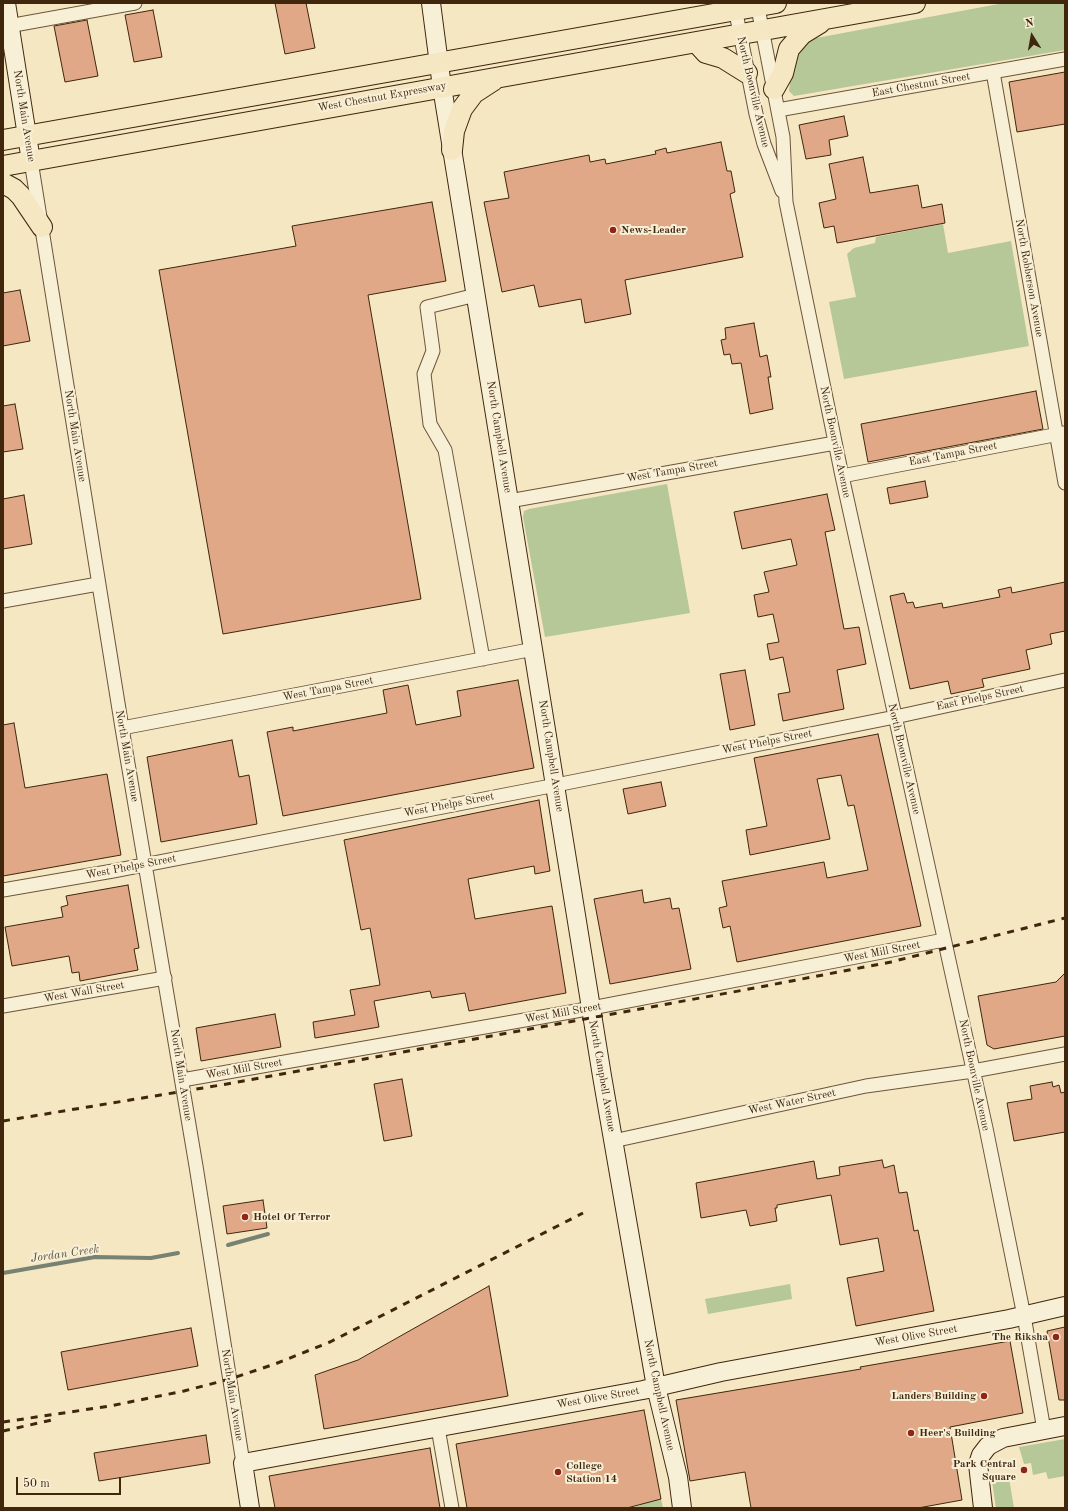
<!DOCTYPE html>
<style>
body{margin:0}
#map{position:relative;width:1068px;height:1511px;overflow:hidden;background:#f5e7c2;font-family:"Old Standard TT",serif}
canvas{display:block}
.frame{position:absolute;inset:0;border:4px solid #3f260d;pointer-events:none}
.north{position:absolute;left:1012px;top:16px;width:40px;height:40px;-webkit-text-stroke:3px #f8efd7;paint-order:stroke;rotate:349deg;font-size:11px;font-weight:700;line-height:16px;text-align:center;color:#3f260d}
.north::after{content:'';display:block;margin:auto;width:14px;height:18px;background:#3f260d;clip-path:polygon(50% 0,100% 100%,50% 72%,0 100%)}
.scale{position:absolute;left:16px;top:1477px;width:105px;height:18px;box-sizing:border-box;border:2px solid #3f260d;border-top:0;padding-left:5px;font-size:12px;line-height:14px;white-space:nowrap;color:#3f260d;-webkit-text-stroke:3px #f8efd7;paint-order:stroke}
</style>
<div id="map">
<canvas width="1068" height="1511"></canvas>
<div class="frame"></div>
<div class="north">N</div>
<div class="scale">50 m</div>
</div>
<script>
const context = document.querySelector('canvas').getContext('2d');
context.lineJoin = 'round';
function paint(path, color) { context.fillStyle = color; context.fill(path, 'evenodd'); }
const poly = rows => new Path2D(rows.map(r => 'M' + r).join(''));
function strokePath(path, color, width, dash) { context.strokeStyle = color; context.lineWidth = width; context.lineCap = dash ? 'butt' : 'round'; context.setLineDash(dash || []); context.stroke(path); }
function write(font, color, halo, rows, align = 'center') {
  context.font = font + ' "Old Standard TT",serif'; context.lineWidth = 4; context.setLineDash([]); context.textBaseline = 'middle'; context.strokeStyle = halo; context.fillStyle = color; for (const [text, x, y, turn = 0] of rows) {
    context.save(); context.translate(x, y); context.rotate((+turn || 0) * Math.PI / 180); context.textAlign = isNaN(turn) ? turn : align; if (halo) context.strokeText(text, 0, 0); context.fillText(text, 0, 0); context.restore();
  }
}
const green = poly([
 [1004,3,1065,3,1065,50,794,96,789,91,793,57,811,39],
 [943,224,948,253,1011,241,1029,346,844,379,829,302,856,297,847,254,854,248,875,243,876,237],
 [667,484,690,613,545,637,523,517,524,511,529,509],
 [790,1284,792,1299,708,1314,705,1299],
 [1065,1439,1065,1476,1048,1479,1046,1472,1033,1475,1031,1463,1024,1464,1019,1447],
 [1009,1478,1014,1508,996,1508,992,1481],
 [661,1499,663,1508,630,1508,641,1505,641,1503]
]);
const stream = poly([
 [228,1245,268,1234],
 [3,1273,95,1257,151,1258,178,1253]
]);
const building = poly([
 [275,3,306,3,315,48,285,54,275,3],
 [153,10,162,57,134,62,125,15,153,10],
 [87,20,98,76,65,82,54,26,87,20],
 [1065,72,1065,124,1017,132,1009,82,1065,72],
 [844,116,848,136,829,140,831,155,806,159,799,125,844,116],
 [721,142,727,171,731,171,735,192,730,194,743,257,625,280,631,314,585,323,581,299,539,307,534,285,502,292,484,202,509,198,504,172,589,155,590,162,605,159,606,164,656,154,655,151,666,148,667,153,721,142],
 [863,157,870,193,918,185,922,208,942,204,945,223,837,243,834,226,824,228,819,203,836,199,829,164,863,157],
 [432,202,446,281,368,295,421,599,223,634,159,270,296,246,292,226,432,202],
 [20,290,30,341,3,346,3,293,20,290],
 [754,323,760,357,767,355,771,377,768,377,773,409,750,414,741,363,732,364,730,354,724,355,721,340,726,339,725,328,754,323],
 [1036,391,1043,429,868,462,861,424,1036,391],
 [15,404,23,449,3,452,3,406,15,404],
 [925,481,928,497,890,504,887,488,925,481],
 [827,494,835,530,825,532,844,629,859,627,866,664,837,670,844,709,783,721,778,694,790,692,783,657,770,660,767,644,779,642,773,614,758,617,754,595,769,592,764,572,797,565,791,539,742,549,734,512,827,494],
 [24,495,32,544,3,549,3,499,24,495],
 [1065,582,1065,631,1050,634,1052,644,1026,650,1030,669,982,679,984,687,951,694,948,681,910,689,890,596,904,593,907,603,913,602,915,608,942,603,943,608,1000,597,998,590,1011,587,1012,593,1065,582],
 [745,670,755,725,730,730,720,674,745,670],
 [518,680,534,768,283,816,267,732,293,727,293,731,387,713,383,690,408,685,416,725,461,716,457,691,518,680],
 [14,723,25,788,107,774,121,855,3,876,3,725,14,723],
 [878,734,921,926,737,962,730,926,723,928,719,908,727,906,722,881,824,862,827,878,868,870,854,805,848,806,841,775,817,779,830,839,750,855,746,830,767,826,754,758,878,734],
 [232,740,239,777,249,775,257,824,161,842,147,757,232,740],
 [661,782,666,806,628,814,623,789,661,782],
 [539,800,550,871,535,874,534,866,468,879,475,919,552,906,566,993,469,1011,465,993,432,998,430,991,374,1001,379,1027,315,1038,313,1022,355,1015,350,990,380,985,370,928,361,930,344,840,539,800],
 [128,885,139,948,134,949,138,970,80,981,79,972,72,973,69,956,12,966,5,927,63,917,61,907,68,905,66,896,128,885],
 [642,890,644,903,670,898,672,909,679,908,691,969,610,984,594,899,642,890],
 [1065,973,1065,1036,994,1049,987,1045,978,996,1056,982,1065,973],
 [275,1014,281,1047,201,1061,196,1028,275,1014],
 [402,1079,412,1136,384,1141,374,1084,402,1079],
 [1052,1082,1053,1087,1059,1085,1061,1093,1065,1092,1065,1132,1014,1141,1007,1103,1032,1099,1030,1086,1052,1082],
 [882,1160,884,1168,894,1165,899,1193,907,1192,914,1231,918,1230,934,1311,856,1326,847,1278,884,1271,878,1238,840,1245,831,1195,777,1205,777,1208,775,1208,777,1221,750,1226,746,1210,701,1218,696,1183,814,1161,817,1179,840,1175,839,1167,882,1160],
 [263,1200,267,1228,227,1234,223,1206,263,1200],
 [489,1286,508,1396,324,1429,315,1375,358,1360,489,1286],
 [1065,1327,1065,1400,1059,1400,1047,1331,1065,1327],
 [191,1328,198,1366,68,1390,61,1352,191,1328],
 [1010,1341,1023,1413,950,1427,962,1500,918,1508,751,1508,745,1472,690,1481,676,1400,861,1369,860,1367,1010,1341],
 [644,1410,661,1499,627,1508,467,1508,456,1444,644,1410],
 [206,1435,210,1463,99,1481,94,1453,206,1435],
 [430,1448,440,1508,275,1508,269,1476,430,1448]
]);
const street = poly([
 [734,3,756,114,764,144,782,191],
 [757,3,783,137,786,202,842,476,986,1128,1024,1316,1044,1430],
 [3,27,135,3],
 [993,72,1065,483],
 [778,110,1065,59],
 [31,161,122,728,196,1166,243,1463],
 [476,295,427,307,433,351,424,374,430,424,445,450,483,659],
 [842,476,1064,433],
 [509,501,835,443],
 [3,601,98,584],
 [122,728,534,649],
 [3,890,113,871,556,785,895,717,1065,680],
 [3,1006,165,978],
 [182,1080,576,1011,944,940],
 [613,1141,866,1086,973,1071,1065,1054],
 [438,1428,452,1508]
]);
const secondary = poly([
 [6,3,31,161],
 [431,3,442,87,602,1076,656,1387,678,1477,682,1508],
 [250,1508,243,1463,643,1390,721,1372,1009,1319,1065,1306],
 [983,1508,978,1464,981,1455,988,1446,1003,1438,1065,1426]
]);
const primary = poly([
 [696,42,706,53,723,58,747,73],
 [774,89,783,73,789,49,802,34,820,23],
 [3,140,776,3],
 [452,150,454,131,462,109,474,93,494,80],
 [3,166,915,3],
 [3,183,14,189,21,196,42,227]
]);
const rail = poly([
 [3,1121,227,1084,744,990,891,962,1065,918],
 [3,1422,110,1406,184,1391,230,1379,275,1364,330,1342,583,1213],
 [3,1431,52,1420]
]);
const markers = [
 [613,230,4,"#8f2418"],
 [245,1217,4,"#8f2418"],
 [1056,1337,4,"#8f2418"],
 [984,1396,4,"#8f2418"],
 [911,1433,4,"#8f2418"],
 [1024,1470,4,"#8f2418"],
 [558,1472,4,"#8f2418"]
];
const streetNames = [
 ["East Chestnut Street",921,85,-10],
 ["North Boonville Avenue",753,92,77],
 ["West Chestnut Expressway",382,97,-10],
 ["North Main Avenue",24,116,81],
 ["North Robberson Avenue",1029,278,80],
 ["North Main Avenue",75,436,81],
 ["North Campbell Avenue",499,437,81],
 ["North Boonville Avenue",835,442,78],
 ["East Tampa Street",953,454,-11],
 ["West Tampa Street",672,471,-10],
 ["West Tampa Street",328,689,-11],
 ["East Phelps Street",980,698,-12],
 ["West Phelps Street",767,742,-11],
 ["North Main Avenue",127,756,80],
 ["North Campbell Avenue",551,756,81],
 ["North Boonville Avenue",904,759,77],
 ["West Phelps Street",449,805,-11],
 ["West Phelps Street",131,867,-11],
 ["West Mill Street",882,952,-11],
 ["West Wall Street",84,992,-10],
 ["West Mill Street",563,1013,-10],
 ["West Mill Street",244,1069,-10],
 ["North Main Avenue",181,1075,81],
 ["North Boonville Avenue",974,1075,78],
 ["North Campbell Avenue",602,1076,80],
 ["West Water Street",792,1102,-12],
 ["West Olive Street",916,1336,-10],
 ["North Main Avenue",232,1395,81],
 ["North Campbell Avenue",659,1395,78],
 ["West Olive Street",598,1398,-10]
];
const poiNames = [
 ["News-Leader",621,230],
 ["Hotel Of Terror",253,1217],
 ["The Riksha",1048,1337,"right"],
 ["Landers Building",976,1396,"right"],
 ["Heer's Building",919,1433],
 ["Park Central",1016,1464,"right"],
 ["Square",1016,1477,"right"],
 ["College",566,1466],
 ["Station 14",566,1479]
];
const waterNames = [
 ["Jordan Creek",65,1254,-8]
];
paint(green, '#b6c798');
strokePath(stream, '#778272', 4);
paint(building, '#e0a886');
strokePath(building, '#3f260d', 1);
strokePath(street, '#6c563a', 15);
strokePath(secondary, '#3f260d', 20);
strokePath(primary, '#3f260d', 22);
strokePath(street, '#f8efd7', 13);
strokePath(secondary, '#f8efd7', 18);
strokePath(primary, '#f5e7c2', 20);
strokePath(rail, '#3f260d', 3, [7, 7]);
for (const [x, y, r, color] of markers) { const dot = new Path2D(); dot.arc(x, y, r, 0, 2 * Math.PI); context.fillStyle = color; context.fill(dot); strokePath(dot, '#f8efd7', 1.5); }
write('11px', '#3f260d', '#f8efd7', streetNames);
write('bold 11px', '#3f260d', '#f8efd7', poiNames, 'left');
write('italic 12px', '#5b5440', '#f8efd7', waterNames);
</script>
